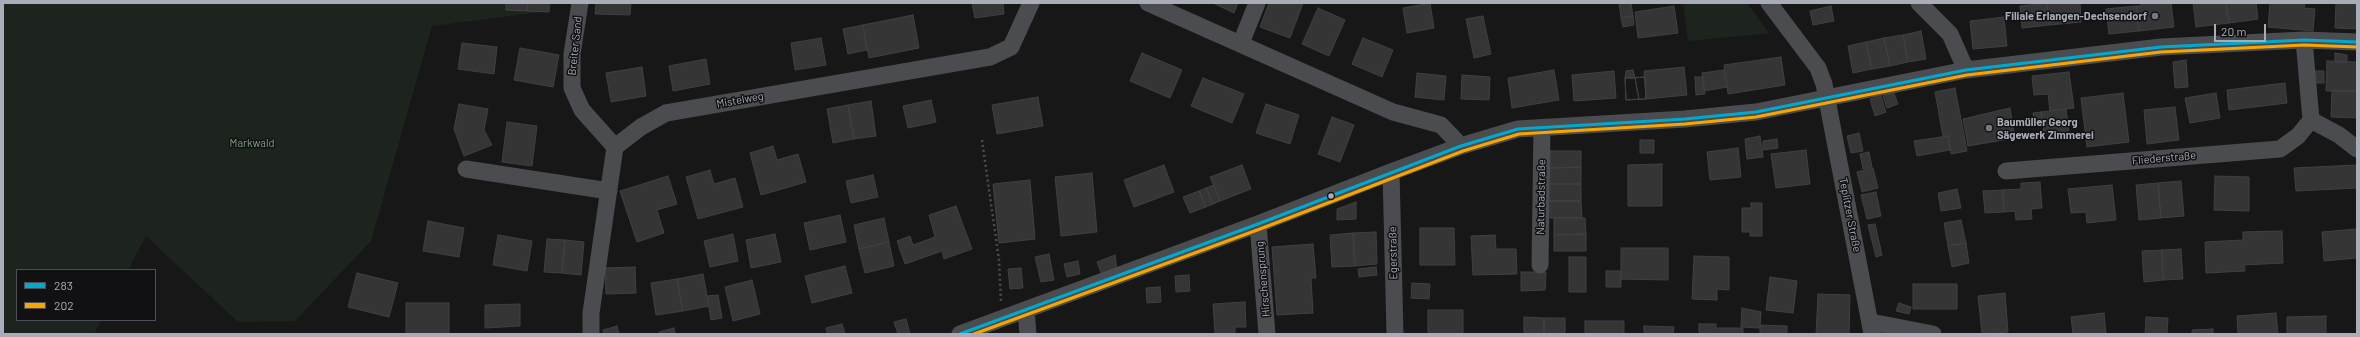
<!DOCTYPE html>
<meta charset="utf-8">
<style>
body{margin:0}
#map{position:relative;width:2360px;height:337px;overflow:hidden;background:#171717;font-family:Barlow,sans-serif}
canvas{display:block}
.frame{position:absolute;inset:0;border:4px solid #a8adb8;pointer-events:none}
.legend{position:absolute;left:16px;top:269px;width:140px;height:52px;box-sizing:border-box;background:#111113;border:1px solid #4d4f55;margin:0;padding:5px 7px;list-style:none;font-size:12px;color:#a8adb8}
.legend li{display:flex;align-items:center;gap:8px;height:20px}
.legend b{width:20px;border:1px solid #4d4f55}
.scale{position:absolute;left:2214px;top:24px;width:52px;height:18px;box-sizing:border-box;border:2px solid #a8adb8;border-top:0;padding-left:5px;font-size:12px;line-height:14px;white-space:nowrap;color:#a8adb8;-webkit-text-stroke:3px #111113;paint-order:stroke}
</style>
<div id="map">
<canvas width="2360" height="337"></canvas>
<div class="frame"></div>
<ul class="legend">
<li><b style="height:5px;background:#00a9ce"></b>283</li>
<li><b style="height:5px;background:#f7a600"></b>202</li>
</ul>
<div class="scale">20 m</div>
</div>
<script>
const context = document.querySelector('canvas').getContext('2d');
context.lineJoin = 'round';
function paint(path, color) { context.fillStyle = color; context.fill(path, 'evenodd'); }
const poly = rows => new Path2D(rows.map(r => 'M' + r).join(''));
function strokePath(path, color, width, dash) { context.strokeStyle = color; context.lineWidth = width; context.lineCap = dash ? 'butt' : 'round'; context.setLineDash(dash || []); context.stroke(path); }
function write(font, color, halo, rows, align = 'center') {
  context.font = font + ' Barlow,sans-serif'; context.lineWidth = 3; context.setLineDash([]); context.textBaseline = 'middle'; context.strokeStyle = halo; context.fillStyle = color; for (const [text, x, y, turn = 0] of rows) {
    context.save(); context.translate(x, y); context.rotate((+turn || 0) * Math.PI / 180); context.textAlign = isNaN(turn) ? turn : align; if (halo) context.strokeText(text, 0, 0); context.fillText(text, 0, 0); context.restore();
  }
}
const green = poly([
 [3,3,552,3,550,11,432,26,371,241,295,321,238,322,146,236,128,270,17,270,17,320,102,320,94,334,3,334],
 [1683,3,1747,3,1769,33,1783,32,1688,41]
]);
const building = poly([
 [506,3,528,3,527,11,506,10,506,3],
 [528,3,549,3,549,12,527,11,528,3],
 [596,3,631,3,630,15,595,14,596,3],
 [972,3,1003,3,1004,14,975,18,972,3],
 [1213,3,1238,3,1234,13,1213,3],
 [1269,3,1303,3,1290,38,1260,27,1269,3],
 [1430,3,1434,28,1407,33,1403,8,1430,3],
 [1619,3,1631,3,1633,16,1621,18,1619,3],
 [2047,3,2080,3,2081,22,2049,25,2047,3],
 [2047,3,2049,25,2022,28,2020,6,2047,3],
 [2140,3,2171,3,2174,27,2139,31,2136,6,2141,6,2140,3],
 [2193,3,2226,3,2229,23,2196,27,2193,3],
 [2226,3,2256,3,2258,19,2229,23,2226,3],
 [2270,3,2305,3,2304,8,2315,9,2313,31,2268,27,2270,3],
 [2336,3,2357,3,2357,29,2335,28,2336,3],
 [1674,6,1678,33,1638,38,1635,12,1674,6],
 [1831,6,1834,21,1813,25,1810,11,1831,6],
 [2136,6,2139,31,2109,34,2106,9,2136,6],
 [1318,8,1345,20,1329,56,1302,44,1318,8],
 [913,15,919,48,869,58,863,25,913,15],
 [1483,16,1491,54,1474,58,1466,19,1483,16],
 [1633,16,1634,25,1623,27,1621,18,1633,16],
 [2004,17,2007,46,1973,49,1970,21,2004,17],
 [863,25,867,50,848,54,843,29,863,25],
 [1921,31,1926,59,1908,62,1903,35,1921,31],
 [1903,35,1908,62,1890,66,1884,38,1903,35],
 [821,38,826,65,795,70,791,43,821,38],
 [1363,38,1393,50,1382,77,1352,64,1363,38],
 [1884,38,1890,66,1872,69,1866,42,1884,38],
 [1866,42,1872,69,1853,73,1848,46,1866,42],
 [462,43,497,47,494,74,458,69,462,43],
 [520,48,559,55,553,87,514,80,520,48],
 [1142,53,1182,70,1170,98,1130,81,1142,53],
 [2335,53,2347,55,2347,62,2335,62,2335,53],
 [1781,57,1785,85,1728,94,1724,65,1781,57],
 [706,59,710,84,673,91,669,66,706,59],
 [2186,60,2188,87,2175,88,2173,62,2186,60],
 [2327,61,2357,62,2357,91,2326,91,2327,61],
 [642,67,646,96,611,102,606,73,642,67],
 [1684,67,1687,95,1646,99,1644,71,1684,67],
 [1554,70,1559,100,1512,108,1508,78,1554,70],
 [1633,70,1635,78,1625,78,1626,71,1633,70],
 [1724,70,1727,87,1704,91,1702,73,1724,70],
 [1614,71,1616,98,1574,101,1572,75,1614,71],
 [2315,71,2324,71,2324,83,2315,83,2315,71],
 [2069,72,2074,108,2050,111,2048,94,2034,95,2032,76,2069,72],
 [1417,73,1446,76,1444,100,1415,97,1417,73],
 [1462,75,1490,77,1489,100,1461,99,1462,75],
 [1645,77,1646,99,1626,100,1625,78,1645,77],
 [1645,77,1646,99,1639,99,1635,78,1645,77],
 [1695,77,1703,77,1705,94,1696,95,1695,77],
 [1203,78,1244,94,1232,123,1191,106,1203,78],
 [1625,78,1635,78,1639,99,1626,100,1625,78],
 [2285,83,2287,103,2229,110,2227,90,2285,83],
 [1955,88,1967,151,1951,154,1948,136,1943,136,1935,92,1955,88],
 [2332,91,2357,91,2357,118,2331,117,2332,91],
 [1894,93,1898,104,1887,108,1883,96,1894,93],
 [2123,93,2129,142,2087,147,2081,98,2123,93],
 [2216,93,2220,118,2190,123,2185,98,2216,93],
 [1881,96,1886,112,1875,116,1870,99,1881,96],
 [1038,97,1043,126,997,134,992,105,1038,97],
 [931,100,936,122,908,128,903,106,931,100],
 [871,101,876,136,854,139,848,105,871,101],
 [459,104,488,109,484,130,492,145,464,156,454,129,459,104],
 [1266,104,1299,115,1290,144,1256,133,1266,104],
 [848,105,854,139,833,143,827,109,848,105],
 [2175,107,2179,140,2147,144,2144,110,2175,107],
 [2010,108,2015,138,1968,146,1963,119,2010,108],
 [2066,109,2069,131,2044,134,2041,112,2066,109],
 [2041,112,2043,125,2035,126,2033,113,2041,112],
 [1332,117,1354,125,1340,162,1318,154,1332,117],
 [507,122,537,126,532,166,502,162,507,122],
 [1859,133,1863,151,1851,153,1847,136,1859,133],
 [1760,136,1763,157,1747,159,1745,139,1760,136],
 [1948,136,1950,150,1917,156,1914,141,1948,136],
 [1777,139,1778,148,1763,150,1763,141,1777,139],
 [1640,140,1654,140,1654,153,1640,153,1640,140],
 [773,146,777,160,798,154,806,182,761,195,750,153,773,146],
 [1738,148,1741,177,1710,180,1707,152,1738,148],
 [1806,150,1810,184,1776,188,1771,154,1806,150],
 [1550,151,1581,151,1581,167,1550,168,1550,151],
 [1869,152,1872,167,1863,169,1860,154,1869,152],
 [1662,164,1662,206,1628,206,1628,165,1662,164],
 [1164,165,1174,192,1134,207,1124,180,1164,165],
 [1242,165,1251,189,1220,201,1210,177,1242,165],
 [2357,165,2357,188,2296,191,2294,168,2357,165],
 [1581,167,1581,184,1550,184,1550,168,1581,167],
 [1873,168,1878,188,1862,192,1857,172,1873,168],
 [710,170,714,184,735,178,743,207,698,219,686,177,710,170],
 [1092,173,1097,232,1061,236,1055,177,1092,173],
 [873,175,878,197,851,203,846,181,873,175],
 [668,176,677,204,657,210,664,233,637,242,620,191,668,176],
 [2215,176,2249,177,2249,211,2214,210,2215,176],
 [1030,180,1035,239,999,243,993,184,1030,180],
 [2181,181,2184,216,2161,218,2158,183,2181,181],
 [2040,182,2042,208,2031,209,2032,219,2016,220,2015,211,2004,212,2003,190,2021,189,2021,183,2040,182],
 [2158,183,2161,218,2139,220,2136,185,2158,183],
 [1550,184,1581,184,1581,201,1550,201,1550,184],
 [1214,185,1220,201,1213,204,1206,188,1214,185],
 [2112,185,2116,220,2087,223,2086,212,2071,213,2068,189,2112,185],
 [1206,188,1213,204,1206,207,1199,191,1206,188],
 [1957,189,1961,208,1941,211,1938,193,1957,189],
 [2003,190,2004,212,1985,213,1983,191,2003,190],
 [1199,191,1206,207,1190,213,1183,197,1199,191],
 [1876,192,1881,216,1867,219,1861,195,1876,192],
 [1550,201,1581,201,1582,218,1550,218,1550,201],
 [1356,202,1356,219,1337,220,1337,209,1356,202],
 [1751,203,1762,203,1762,236,1750,236,1750,232,1742,232,1742,208,1751,208,1751,203],
 [956,206,972,249,944,259,942,251,905,264,897,241,910,236,913,245,935,237,929,215,956,206],
 [840,215,846,242,810,250,804,223,840,215],
 [884,218,889,242,859,249,854,225,884,218],
 [1554,218,1585,218,1586,234,1554,235,1554,218],
 [1961,220,1966,243,1948,246,1944,223,1961,220],
 [428,221,464,228,459,257,423,251,428,221],
 [1875,224,1882,255,1876,257,1868,225,1875,224],
 [1420,228,1454,228,1455,265,1420,265,1420,228],
 [2357,229,2357,258,2324,261,2322,232,2357,229],
 [2282,231,2283,263,2244,265,2245,271,2206,273,2205,242,2243,240,2243,232,2282,231],
 [1376,232,1377,264,1355,266,1353,233,1376,232],
 [1353,233,1355,266,1332,267,1330,235,1353,233],
 [733,234,738,261,710,267,704,241,733,234],
 [775,234,781,262,751,268,746,240,775,234],
 [1586,234,1586,251,1554,251,1554,235,1586,234],
 [498,235,532,241,527,271,493,265,498,235],
 [1495,235,1496,249,1516,249,1517,274,1473,275,1471,236,1495,235],
 [547,239,565,240,562,273,544,272,547,239],
 [565,240,584,242,581,275,562,273,565,240],
 [889,242,894,266,865,273,859,249,889,242],
 [1966,243,1969,263,1952,267,1948,246,1966,243],
 [1313,244,1316,278,1311,278,1313,313,1277,315,1272,247,1313,244],
 [1621,248,1668,248,1668,280,1621,279,1621,248],
 [2181,249,2183,279,2163,280,2162,250,2181,249],
 [2162,250,2163,280,2144,282,2142,251,2162,250],
 [1049,254,1054,280,1041,282,1035,257,1049,254],
 [1115,255,1117,270,1102,275,1097,262,1115,255],
 [1694,256,1729,257,1729,290,1717,289,1717,300,1692,299,1694,256],
 [1569,257,1586,257,1586,292,1569,292,1569,257],
 [1078,261,1080,274,1067,277,1064,264,1078,261],
 [845,266,852,293,812,303,805,276,845,266],
 [635,267,636,293,606,294,605,268,635,267],
 [1376,267,1377,275,1359,277,1358,269,1376,267],
 [1021,268,1023,288,1010,289,1008,269,1021,268],
 [1606,271,1621,271,1621,287,1606,287,1606,271],
 [1521,272,1546,272,1545,290,1521,291,1521,272],
 [357,273,398,283,389,317,348,307,357,273],
 [703,274,709,306,683,311,677,279,703,274],
 [1189,275,1190,291,1176,292,1175,276,1189,275],
 [1770,277,1797,281,1793,313,1766,310,1770,277],
 [677,279,683,311,656,315,651,283,677,279],
 [752,280,760,314,733,321,725,287,752,280],
 [1412,283,1430,284,1429,299,1411,298,1412,283],
 [1913,284,1957,284,1957,309,1913,309,1913,284],
 [1160,287,1161,302,1147,303,1146,288,1160,287],
 [2005,293,2008,332,1982,334,1978,296,2005,293],
 [1818,294,1850,295,1849,334,1816,334,1818,294],
 [718,295,722,318,711,320,707,296,718,295],
 [1245,302,1246,327,1235,327,1235,334,1215,334,1213,304,1245,302],
 [406,303,449,303,449,334,406,334,406,303],
 [1899,303,1911,307,1909,314,1896,311,1899,303],
 [520,304,520,326,485,328,485,305,520,304],
 [1742,308,1761,312,1760,328,1741,327,1742,308],
 [1428,310,1463,310,1463,334,1428,334,1428,310],
 [2104,313,2106,334,2073,334,2071,317,2104,313],
 [2276,313,2278,334,2238,334,2237,316,2276,313],
 [2326,316,2326,334,2287,334,2287,317,2326,316],
 [1524,317,1544,318,1544,334,1524,334,1524,317],
 [2146,317,2168,318,2167,334,2145,334,2146,317],
 [1544,318,1565,318,1565,334,1544,334,1544,318],
 [906,319,910,334,898,334,894,322,906,319],
 [1585,321,1624,321,1624,334,1585,334,1585,321],
 [842,324,845,334,827,334,826,328,842,324],
 [1699,324,1716,324,1716,328,1743,328,1743,334,1699,334,1699,324],
 [1760,325,1787,326,1787,334,1760,334,1760,325],
 [617,326,619,334,604,334,603,330,617,326],
 [1644,326,1674,327,1673,334,1644,334,1644,326],
 [674,328,675,334,660,334,659,332,674,328],
 [2213,329,2213,334,2192,334,2192,330,2213,329]
]);
const path = poly([
 [982,140,999,260,1001,302]
]);
const minor = poly([
 [580,3,572,54,572,88,582,110,615,147],
 [1148,3,1393,112,1441,125,1461,146],
 [1769,3,1818,68,1824,84,1872,334],
 [1919,3,1950,34,1966,70],
 [2304,40,2311,120,2339,135,2357,149],
 [1241,43,1257,3],
 [466,169,609,191],
 [2006,171,2280,149,2298,136,2311,120],
 [1391,172,1395,334],
 [1258,224,1267,334],
 [1540,265,1542,128],
 [1026,310,1028,334],
 [1871,322,1933,334],
 [591,334,591,313,615,147,641,127,666,113,990,57,1011,47,1031,3],
 [960,334,1258,224,1391,172,1461,146,1518,129,1685,119,1756,112,1966,70,2161,47,2304,40,2357,42]
]);
const bus1 = poly([
 [960,334,1258,224,1461,146,1518,129,1685,119,1756,112,1966,70,2161,47,2304,40,2357,42]
]);
const bus2 = poly([
 [974,334,1260,229,1463,151,1519,134,1685,124,1756,117,1967,75,2161,52,2304,45,2357,47]
]);
const markers = [
 [2155,16,4,"#757880"],
 [1989,128,4,"#757880"],
 [1331,196,3.5,"#a8adb8"]
];
const poiNames = [
 ["Filiale Erlangen-Dechsendorf",2147,16],
 ["Baumüller Georg",1997,122,"left"],
 ["Sägewerk Zimmerei",1997,135,"left"]
];
const streetNames = [
 ["Breiter Sand",575,46,-84],
 ["Mistelweg",740,100,-10],
 ["Fliederstraße",2164,158,-5],
 ["Naturbadstraße",1541,197,-89],
 ["Teplitzer Straße",1850,215,79],
 ["Egerstraße",1393,253,-91],
 ["Hirschensprung",1263,279,-95]
];
const parkNames = [
 ["Markwald",252,143]
];
paint(green, '#1d241e');
paint(building, '#353536');
strokePath(building, '#3f4043', 1);
strokePath(path, '#4d4e52', 2.5, [2, 3]);
strokePath(minor, '#4b4c50', 17);
strokePath(bus1, '#00a9ce', 3);
strokePath(bus2, '#f7a600', 3);
for (const [x, y, r, color] of markers) { const dot = new Path2D(); dot.arc(x, y, r, 0, 2 * Math.PI); context.fillStyle = color; context.fill(dot); strokePath(dot, '#111113', 1.5); }
write('bold 11px', '#a8adb8', '#111113', poiNames, 'right');
write('11px', '#a8adb8', '#111113', streetNames);
write('11px', '#7fa381', '#111113', parkNames);
</script>
